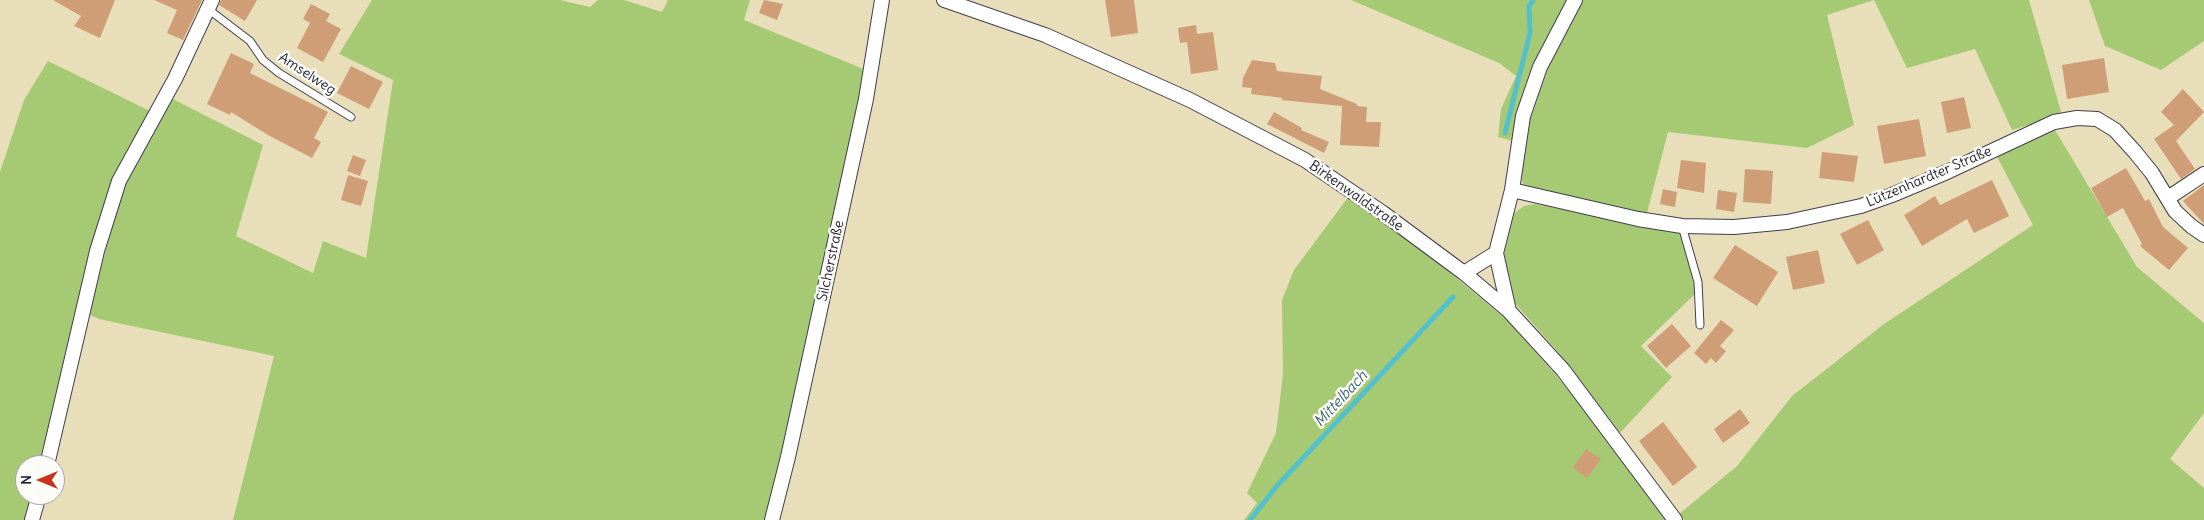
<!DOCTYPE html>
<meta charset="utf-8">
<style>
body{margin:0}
#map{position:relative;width:2204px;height:520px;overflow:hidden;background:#e8dfba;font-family:Delius,sans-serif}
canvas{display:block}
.north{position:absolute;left:15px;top:455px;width:50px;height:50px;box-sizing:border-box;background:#fdfcf7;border:1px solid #a5a5ac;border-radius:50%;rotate:270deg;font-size:14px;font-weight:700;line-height:20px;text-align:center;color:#22223b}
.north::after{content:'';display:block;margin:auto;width:18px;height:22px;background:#c8321e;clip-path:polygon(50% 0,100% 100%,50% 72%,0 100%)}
</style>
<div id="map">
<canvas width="2204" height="520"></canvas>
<div class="north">N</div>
</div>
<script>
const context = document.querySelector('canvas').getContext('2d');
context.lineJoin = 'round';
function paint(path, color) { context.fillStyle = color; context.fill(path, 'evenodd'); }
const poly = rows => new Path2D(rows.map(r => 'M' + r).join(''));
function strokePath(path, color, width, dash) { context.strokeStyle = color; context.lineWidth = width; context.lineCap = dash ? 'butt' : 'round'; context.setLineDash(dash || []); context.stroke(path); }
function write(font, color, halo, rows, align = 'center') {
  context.font = font + ' Delius,sans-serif'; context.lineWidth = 5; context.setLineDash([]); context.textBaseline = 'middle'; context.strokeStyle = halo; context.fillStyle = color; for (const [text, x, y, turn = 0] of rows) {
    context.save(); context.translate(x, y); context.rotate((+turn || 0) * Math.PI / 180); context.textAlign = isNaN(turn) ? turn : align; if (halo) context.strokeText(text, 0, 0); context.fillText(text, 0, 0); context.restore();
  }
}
const green = poly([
 [372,0,560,0,590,7,598,0,624,0,662,12,668,0,750,0,744,20,866,70,803,360,766,520,233,520,274,356,99,319,88,314,125,181,171,98,263,145,236,236,313,273,323,241,366,258,393,80,339,54],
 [1351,0,1571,0,1513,141,1498,137,1501,109,1516,76,1499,63],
 [1582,0,2029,0,2062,115,2012,130,1975,49,1907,68,1874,0,1827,15,1854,125,1807,148,1668,132,1647,213,1534,191,1523,184,1519,171,1532,108,1554,49],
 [2089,0,2204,0,2204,41,2161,70,2105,46],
 [48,61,150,111,122,162,42,465,25,465,25,495,34,495,28,520,0,520,0,172,24,100],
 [2055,130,2137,267,2204,323,2204,413,2170,459,2204,488,2204,520,1684,520,1679,514,1737,466,1792,396,1884,324,2033,225,1996,155],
 [1349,196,1448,271,1507,320,1569,390,1667,520,1244,520,1257,503,1247,493,1276,433,1283,374,1282,300,1294,270],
 [1535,204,1681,232,1696,293,1641,346,1672,377,1620,433,1558,352,1512,300,1504,255,1513,214,1524,206]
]);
const stream = poly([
 [1505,133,1530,33,1529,6,1533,0],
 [1250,520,1276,487,1453,297]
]);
const building = poly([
 [53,0,115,0,100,38,74,26,81,16],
 [154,0,202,0,183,40,167,33,177,10],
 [221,0,257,0,245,21,219,5],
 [764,0,783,4,777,20,759,13],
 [1105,0,1134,0,1138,33,1111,37],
 [311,4,330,14,326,21,341,29,323,62,297,48,310,23,303,19],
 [1196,25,1197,34,1213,32,1218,70,1191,74,1187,42,1180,43,1178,28],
 [231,53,254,64,250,73,328,112,314,138,321,142,312,158,268,135,231,112,230,115,207,104],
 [2104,58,2109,92,2067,99,2062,65],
 [1252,60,1275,63,1277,71,1322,76,1320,89,1357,104,1357,106,1367,107,1366,122,1381,122,1379,147,1340,145,1342,106,1281,100,1283,98,1251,94,1252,88,1242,87,1243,78],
 [351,66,383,82,369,109,337,93],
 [2183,89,2204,112,2176,141,2195,169,2181,179,2154,139,2174,125,2161,112],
 [1964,97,1971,128,1947,133,1941,102],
 [1274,112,1302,128,1301,130,1329,142,1324,153,1267,124],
 [1919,119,1926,156,1884,164,1877,126],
 [1822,152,1858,156,1854,182,1819,178],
 [353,155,366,160,360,176,347,171],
 [1681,160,1706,163,1704,193,1677,188],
 [2126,168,2145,201,2149,199,2163,227,2188,248,2169,270,2140,246,2142,244,2123,208,2107,217,2091,188],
 [1745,169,1773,171,1771,204,1743,202],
 [348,175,368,181,361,206,341,200],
 [1992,180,2009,216,1974,233,1967,219,1922,246,1904,215,1935,196,1940,205],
 [2204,185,2204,224,2183,201],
 [1663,189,1677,192,1675,207,1660,204],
 [1718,190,1737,193,1734,212,1716,209],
 [1868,220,1884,250,1857,265,1840,234],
 [1735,245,1778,272,1757,306,1713,278],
 [1818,250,1825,283,1793,290,1786,257],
 [1721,320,1734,330,1720,346,1726,351,1716,363,1711,358,1706,364,1694,353],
 [1672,324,1691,346,1666,368,1647,346],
 [1740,409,1750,423,1723,443,1714,429],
 [1663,422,1697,467,1673,486,1639,441],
 [1586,449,1601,459,1587,478,1573,468]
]);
const lane = poly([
 [208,9,250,41,263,60,279,73,351,117],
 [1682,226,1698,282,1700,325]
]);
const street = poly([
 [944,0,1045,35,1190,100,1305,160,1383,213,1464,273,1509,311,1563,370,1675,520],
 [1512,190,1638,219,1682,226,1734,227,1787,222,1861,206,1892,195,1947,172,2054,122,2077,118,2097,119,2115,130,2135,152,2152,173,2175,211,2191,226,2204,235],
 [2168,198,2204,174],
 [1464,273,1496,253],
 [1509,311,1496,253,1512,190,1523,116,1540,67,1575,0],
 [47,465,97,251,119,181,175,79,212,0],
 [32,520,39,495],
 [772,520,788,457,866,99,882,0]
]);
const streetNames = [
 ["Amselweg",307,74,33],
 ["Lützenhardter Straße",1929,177,-23],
 ["Birkenwaldstraße",1356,196,35],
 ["Silcherstraße",831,261,-78]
];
const waterNames = [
 ["Mittelbach",1341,399,-47]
];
paint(green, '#a6ca73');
strokePath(stream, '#53c0cc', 5);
paint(building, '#cf9d76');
strokePath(lane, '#403e4e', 9);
strokePath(street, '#403e4e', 16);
strokePath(lane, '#fff', 7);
strokePath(street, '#fff', 14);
write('14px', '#22223b', '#fdfcf7', streetNames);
write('italic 15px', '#366175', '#fdfcf7', waterNames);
</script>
